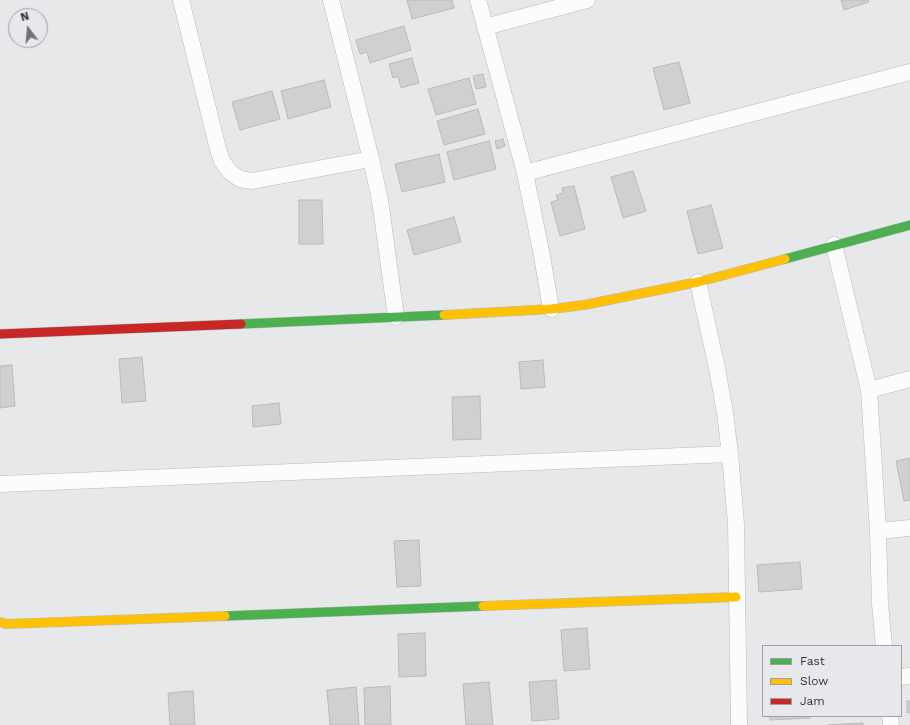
<!DOCTYPE html>
<style>
body{margin:0}
#map{position:relative;width:910px;height:725px;overflow:hidden;background:#e7e8ea;font-family:"Work Sans",sans-serif}
canvas{display:block}
.legend{position:absolute;left:762px;top:645px;width:140px;height:72px;box-sizing:border-box;background:#e6e8eb;border:1px solid #9ea0a2;margin:0;padding:5px 7px;list-style:none;font-size:12px;color:#323334}
.legend li{display:flex;align-items:center;gap:8px;height:20px}
.legend b{width:20px;border:1px solid #9ea0a2}
.north{position:absolute;left:8px;top:8px;width:40px;height:40px;box-sizing:border-box;background:#e6e8eb;border:1px solid #9ea0a2;border-radius:50%;rotate:344deg;font-size:11px;font-weight:700;line-height:16px;text-align:center;color:#323334}
.north::after{content:'';display:block;margin:auto;width:14px;height:18px;background:#717274;clip-path:polygon(50% 0,100% 100%,50% 72%,0 100%)}
</style>
<div id="map">
<canvas width="910" height="725"></canvas>
<ul class="legend">
<li><b style="height:5px;background:#4caf50"></b>Fast</li>
<li><b style="height:5px;background:#ffc107"></b>Slow</li>
<li><b style="height:5px;background:#c62828"></b>Jam</li>
</ul>
<div class="north">N</div>
</div>
<script>
const context = document.querySelector('canvas').getContext('2d');
context.lineJoin = 'round';
function paint(path, color) { context.fillStyle = color; context.fill(path, 'evenodd'); }
const poly = rows => new Path2D(rows.map(r => 'M' + r).join(''));
function strokePath(path, color, width, dash) { context.strokeStyle = color; context.lineWidth = width; context.lineCap = dash ? 'butt' : 'round'; context.setLineDash(dash || []); context.stroke(path); }
const building = poly([
 [407,0,452,0,454,8,412,19,407,0],
 [841,0,868,0,869,2,844,10,841,0],
 [404,26,411,50,370,63,367,52,360,54,356,40,404,26],
 [412,58,419,83,401,88,398,76,393,78,389,64,412,58],
 [679,62,690,103,664,110,653,68,679,62],
 [483,74,486,87,476,89,473,76,483,74],
 [469,78,476,104,436,115,428,89,469,78],
 [324,80,331,107,288,119,281,91,324,80],
 [272,91,280,119,240,130,232,102,272,91],
 [478,109,485,134,444,145,437,121,478,109],
 [503,139,505,146,497,149,495,141,503,139],
 [489,141,496,169,454,180,447,152,489,141],
 [439,154,445,182,402,192,395,164,439,154],
 [633,171,646,211,623,218,611,177,633,171],
 [574,186,585,229,560,236,551,202,558,200,556,195,563,193,562,188,574,186],
 [299,200,322,200,323,244,299,244,299,200],
 [711,205,723,248,698,254,687,211,711,205],
 [454,217,461,242,414,255,407,230,454,217],
 [142,357,146,401,122,403,119,359,142,357],
 [543,360,545,387,521,389,519,362,543,360],
 [12,365,15,406,0,408,0,366,12,365],
 [480,396,481,439,453,440,452,397,480,396],
 [279,403,281,424,253,427,252,406,279,403],
 [910,458,910,500,904,501,896,461,910,458],
 [419,540,421,586,397,587,394,541,419,540],
 [800,562,802,589,759,592,757,565,800,562],
 [587,628,590,669,564,671,561,630,587,628],
 [425,633,426,676,399,677,398,634,425,633],
 [556,680,559,719,532,721,529,682,556,680],
 [489,682,493,725,466,725,463,684,489,682],
 [390,686,391,725,365,725,364,688,390,686],
 [356,687,359,725,330,725,327,690,356,687],
 [193,691,195,725,170,725,168,693,193,691],
 [907,701,910,701,910,712,907,713,907,701],
 [770,716,810,716,810,718,770,720,770,716],
 [863,723,863,725,828,725,863,723]
]);
const street = poly([
 [181,0,218,149,222,161,230,172,240,179,252,181,371,159],
 [331,0,371,159,380,200,396,317],
 [478,0,525,173,542,256,551,309],
 [485,27,587,0],
 [525,173,910,72],
 [834,245,869,390,878,531,880,604,884,646],
 [698,282,717,368,725,413,730,454,736,524,739,725],
 [869,390,910,379],
 [0,484,730,454],
 [878,531,910,528],
 [901,677,910,676],
 [890,716,891,725]
]);
const fast = poly([
 [785,259,910,225],
 [241,324,444,315],
 [225,616,483,606]
]);
const slow = poly([
 [444,315,551,309,584,305,698,282,785,259],
 [483,606,736,597],
 [0,622,6,624,225,616]
]);
const jam = poly([
 [0,334,241,324]
]);
paint(building, '#cfd0d2');
strokePath(building, '#b9babb', 1);
strokePath(street, '#b9babc', 17);
strokePath(fast, '#b9babc', 10);
strokePath(slow, '#b9babc', 10);
strokePath(jam, '#b9babc', 10);
strokePath(street, '#fbfcfc', 16);
strokePath(fast, '#4caf50', 9);
strokePath(slow, '#ffc107', 9);
strokePath(jam, '#c62828', 9);
</script>
